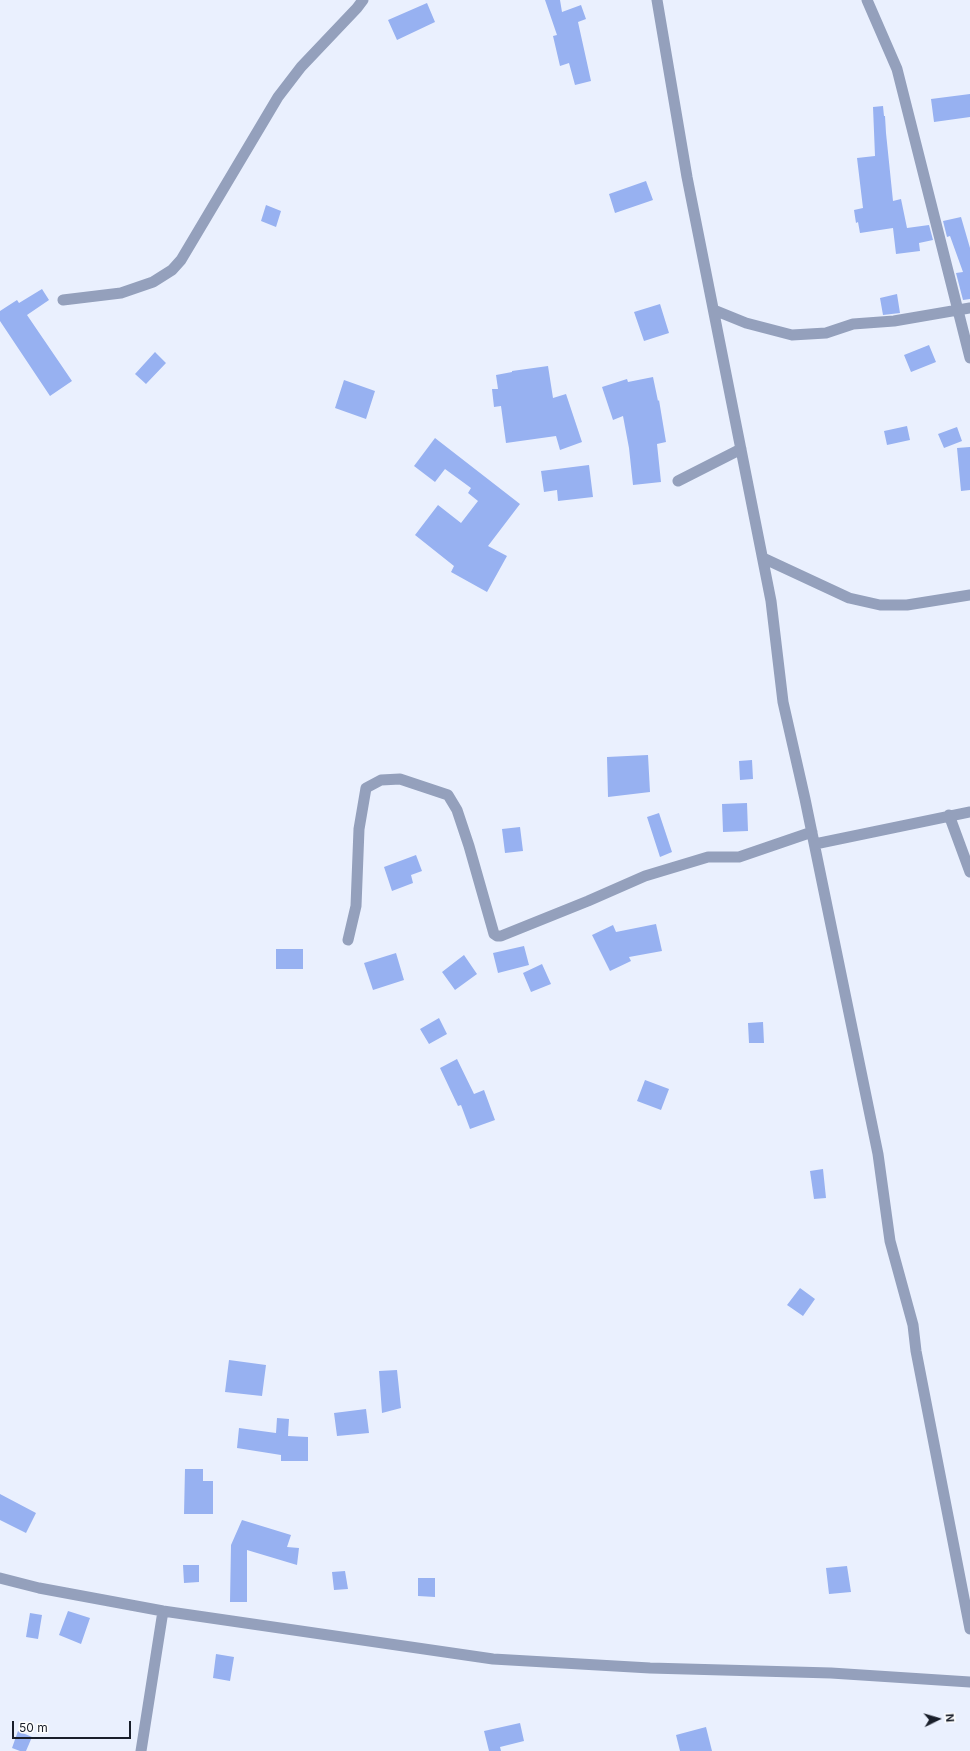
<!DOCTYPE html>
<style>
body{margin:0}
#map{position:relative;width:970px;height:1751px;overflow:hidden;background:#eaf0fe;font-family:Inter,sans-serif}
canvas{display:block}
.north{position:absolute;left:918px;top:1699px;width:40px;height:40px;-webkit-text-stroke:3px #fdfdfd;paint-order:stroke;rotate:85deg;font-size:11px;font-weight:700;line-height:16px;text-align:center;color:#191e2a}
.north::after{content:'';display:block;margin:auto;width:14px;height:18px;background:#191e2a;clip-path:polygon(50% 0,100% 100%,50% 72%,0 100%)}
.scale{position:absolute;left:12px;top:1721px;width:119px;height:18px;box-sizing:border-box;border:2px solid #191e2a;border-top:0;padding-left:5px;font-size:12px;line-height:14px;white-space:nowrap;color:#191e2a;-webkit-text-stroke:3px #fdfdfd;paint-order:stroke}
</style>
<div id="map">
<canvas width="970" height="1751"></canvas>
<div class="north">N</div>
<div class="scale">50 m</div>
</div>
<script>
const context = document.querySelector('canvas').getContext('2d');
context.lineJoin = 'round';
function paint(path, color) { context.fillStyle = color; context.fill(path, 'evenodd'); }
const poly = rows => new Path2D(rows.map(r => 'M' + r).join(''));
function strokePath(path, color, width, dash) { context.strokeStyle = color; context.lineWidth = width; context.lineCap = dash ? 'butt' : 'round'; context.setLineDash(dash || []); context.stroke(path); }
const building = poly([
 [545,0,560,0,562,12,581,5,586,19,578,22,591,81,575,85,569,63,560,66,553,36,557,35],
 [427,3,435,22,397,40,388,20],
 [970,94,970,117,934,122,931,99],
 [883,106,884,116,885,116,886,133,893,201,901,199,907,228,929,225,933,240,919,243,920,251,896,254,893,228,860,233,858,222,856,223,854,210,863,208,857,158,875,156,873,107],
 [646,181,653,200,615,213,609,194],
 [266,205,281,211,276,227,261,221],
 [961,217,970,248,970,299,963,300,956,273,963,272,950,236,947,237,943,221],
 [42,289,49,300,27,315,72,381,50,396,0,321,0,311,17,300,19,303],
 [897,294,900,313,883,315,880,298],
 [660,304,669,333,644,341,634,312],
 [929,345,936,362,911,372,904,355],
 [155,352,166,363,146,384,135,374],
 [548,366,553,398,566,394,582,442,560,450,556,436,506,443,501,406,494,407,492,389,498,389,496,375,512,372,512,371],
 [653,377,658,401,659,400,666,442,657,444,661,482,633,485,629,448,623,416,613,420,602,387,627,379,628,382],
 [344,380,375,391,366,419,335,408],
 [907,426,910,440,887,445,884,431],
 [957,427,962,441,944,448,938,434],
 [435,438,520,504,488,546,507,556,487,592,451,572,454,566,415,535,438,505,461,523,478,501,468,493,471,488,445,469,435,482,414,466],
 [970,447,970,490,961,491,957,448],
 [589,465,593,497,558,501,557,490,544,492,541,471],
 [648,755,650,792,608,797,607,757],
 [752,760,753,779,740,780,739,761],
 [747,803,748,831,723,832,722,804],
 [659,813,672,852,660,857,647,817],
 [520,827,523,851,505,853,502,829],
 [416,855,422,871,411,875,413,883,392,891,384,867],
 [656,924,662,951,629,957,631,961,610,971,592,935,613,925,616,932],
 [524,946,529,965,498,973,493,953],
 [276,949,303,949,303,969,276,969],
 [396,953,404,980,373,990,364,963],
 [464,955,477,974,455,990,442,972],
 [542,964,551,984,531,992,523,973],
 [439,1018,447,1034,429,1044,420,1029],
 [763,1022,764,1043,749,1043,748,1023],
 [457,1059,474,1094,484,1090,495,1120,470,1129,461,1105,458,1106,440,1068],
 [645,1080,669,1089,661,1110,637,1101],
 [823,1169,826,1198,814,1199,810,1171],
 [800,1288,815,1299,803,1316,787,1305],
 [229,1360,266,1365,262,1396,225,1392],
 [397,1370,401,1408,382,1413,379,1371],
 [366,1409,369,1433,337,1436,334,1413],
 [277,1418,289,1419,288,1436,308,1437,308,1461,281,1461,281,1455,237,1448,239,1428,276,1433],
 [185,1469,203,1469,203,1481,213,1481,213,1514,184,1514],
 [0,1494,36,1513,26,1533,0,1520],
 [242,1520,291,1535,287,1547,299,1548,297,1565,247,1550,247,1602,230,1602,231,1545],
 [183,1565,199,1565,199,1582,184,1583],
 [847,1566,851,1592,829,1594,826,1568],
 [345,1571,348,1589,334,1590,332,1572],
 [418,1578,435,1578,435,1597,418,1596],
 [68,1611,90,1618,81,1644,59,1635],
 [30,1613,42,1615,38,1639,26,1637],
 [216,1654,234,1657,230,1681,213,1678],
 [520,1723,524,1741,500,1747,501,1751,489,1751,484,1731],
 [706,1727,712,1751,680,1751,676,1735],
 [18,1731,32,1737,26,1751,20,1751,12,1748]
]);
const minor = poly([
 [657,0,687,177,771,601,783,702,805,799,878,1154,890,1241,913,1325,916,1351,970,1629],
 [867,0,897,69,970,358],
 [63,300,121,293,153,282,172,270,181,260,278,97,301,67,357,8,363,0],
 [714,310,746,323,792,335,826,333,853,324,894,321,970,308],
 [678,481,741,449],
 [763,558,849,598,880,605,907,605,970,595],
 [949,815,970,872],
 [815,844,970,812],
 [348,940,356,906,359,829,366,788,381,780,400,779,448,795,457,810,469,846,494,934,497,936,501,936,588,901,645,876,708,857,739,857,812,832],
 [0,1578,39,1588,163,1611,493,1659,650,1668,831,1673,970,1682],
 [141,1751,163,1611]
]);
paint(building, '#97b1f1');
strokePath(minor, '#94a0bc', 11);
</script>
